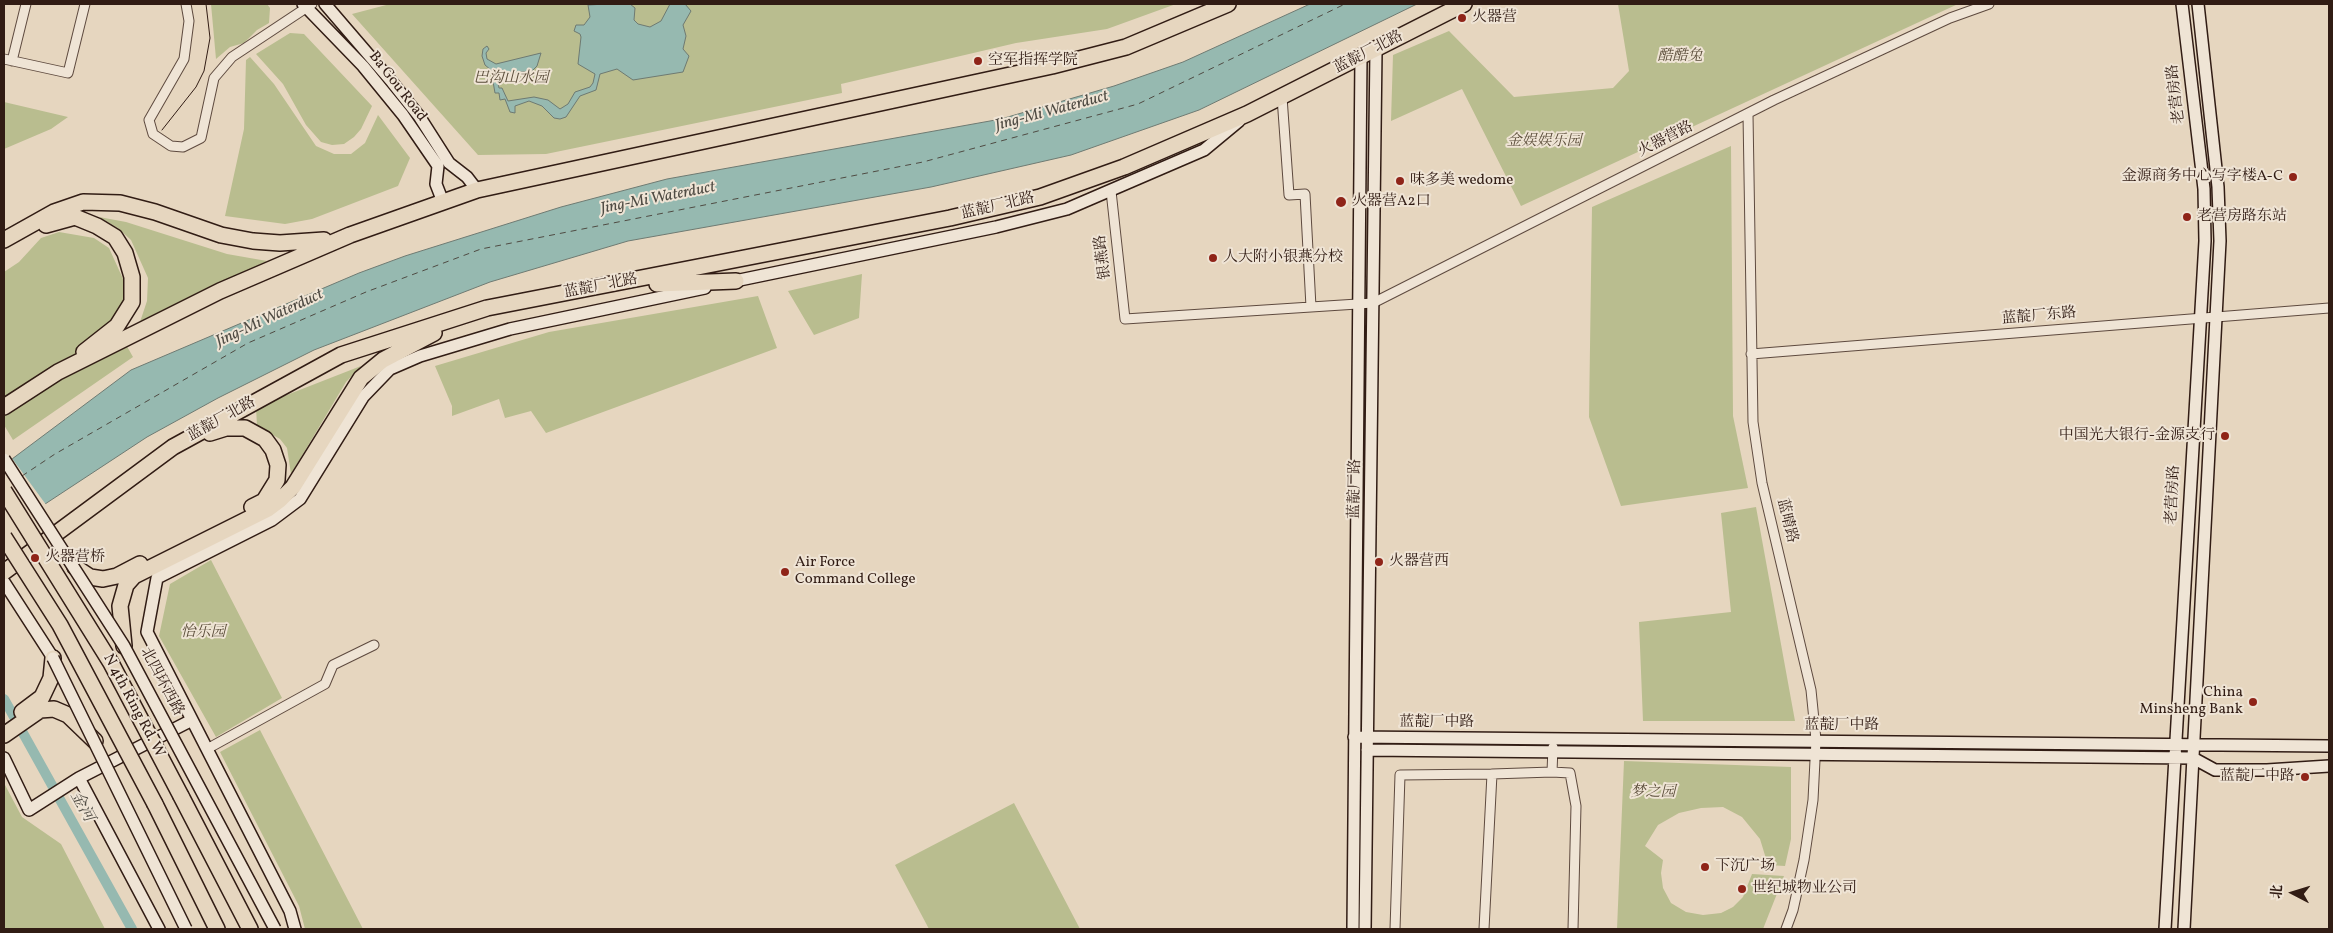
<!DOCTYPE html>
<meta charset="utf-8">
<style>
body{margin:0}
#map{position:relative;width:2333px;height:933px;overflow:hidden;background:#e6d6bf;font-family:Vollkorn,"Noto Serif SC",serif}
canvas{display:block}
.frame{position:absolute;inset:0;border:5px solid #311c14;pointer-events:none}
.north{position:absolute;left:2268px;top:868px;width:50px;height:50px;-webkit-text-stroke:4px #efe4d5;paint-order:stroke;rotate:275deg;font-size:14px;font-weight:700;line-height:20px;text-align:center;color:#311c14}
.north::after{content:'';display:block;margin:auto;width:18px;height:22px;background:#311c14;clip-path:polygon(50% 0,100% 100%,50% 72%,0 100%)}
</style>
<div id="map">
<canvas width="2333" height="933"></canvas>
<div class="frame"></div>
<div class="north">北</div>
</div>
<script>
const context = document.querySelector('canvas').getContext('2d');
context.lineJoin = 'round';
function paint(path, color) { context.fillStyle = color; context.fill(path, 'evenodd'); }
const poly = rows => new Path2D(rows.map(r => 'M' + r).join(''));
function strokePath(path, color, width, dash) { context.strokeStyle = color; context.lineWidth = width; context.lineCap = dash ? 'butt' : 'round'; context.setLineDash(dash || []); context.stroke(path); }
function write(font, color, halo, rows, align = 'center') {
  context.font = font + ' Vollkorn,"Noto Serif SC",serif'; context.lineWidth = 4; context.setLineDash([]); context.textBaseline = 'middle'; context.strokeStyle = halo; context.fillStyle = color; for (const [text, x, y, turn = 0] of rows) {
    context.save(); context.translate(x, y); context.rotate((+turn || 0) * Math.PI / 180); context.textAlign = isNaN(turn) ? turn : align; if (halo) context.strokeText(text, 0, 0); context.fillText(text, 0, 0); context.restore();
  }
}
const green = poly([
 [211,4,267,4,270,8,269,23,257,30,244,43,230,47,216,59],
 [390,4,1176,4,1107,29,1016,43,841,84,842,93,546,154,478,155,352,14],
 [1618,4,1958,4,1521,206,1462,89,1391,121,1393,55,1449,31,1514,97,1613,88,1629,71],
 [290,33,304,34,372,106,361,129,354,137,344,144,332,145,321,142,306,125,283,84,256,54],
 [250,57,274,84,316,146,334,154,351,154,365,143,378,115,410,158,398,186,312,219,285,224,225,216,244,129,246,60],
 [4,102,68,117,51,129,4,149],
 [1731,146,1733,416,1748,488,1621,506,1589,417,1592,207],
 [99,217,126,222,227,254,267,261,139,325,147,301,148,278,131,240,118,228],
 [59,232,94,238,109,248,124,281,126,293,124,305,112,320,133,357,13,440,4,425,4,272,19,262,41,238],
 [862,274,859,318,814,335,788,291],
 [758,296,777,348,546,433,531,411,505,418,499,399,452,416,452,406,435,366,549,332],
 [361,366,346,382,291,474,287,448,280,439,257,426,256,407],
 [1756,507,1795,721,1643,721,1639,622,1731,612,1721,513],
 [211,560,282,698,216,737,159,636,170,584],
 [260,730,363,929,305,929,299,906,220,752],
 [1624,761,1791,767,1791,839,1785,866,1768,865,1760,839,1742,817,1723,807,1701,808,1679,813,1658,825,1645,846,1663,860,1661,873,1663,888,1671,903,1686,912,1703,915,1721,913,1733,907,1743,897,1752,874,1784,876,1763,929,1617,929],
 [4,783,22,817,61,844,105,929,4,929],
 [1014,803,1080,929,929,929,895,865]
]);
const water = poly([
 [606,4,630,4,635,8,634,20,638,24,650,27,661,21,670,4,685,4,691,11,683,25,686,36,683,49,689,56,683,72,633,80,617,69,600,74,596,90,580,96,566,117,560,119,554,118,542,106,529,101,515,106,515,113,510,112,505,99,500,100,499,93,495,93,491,70,485,65,482,56,483,49,487,46,489,49,486,53,487,59,496,64,541,53,537,66,532,71,509,73,509,77,497,79,499,88,502,88,508,101,534,97,548,100,560,109,568,104,575,92,590,87,593,83,595,74,578,64,581,37,580,34,574,31,576,25,584,25,590,17,588,5,606,4],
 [1310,4,1417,4,1199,110,1071,155,931,187,628,241,490,282,314,350,218,398,147,437,4,531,4,465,131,370,359,273,405,256,561,207,667,179,1001,119,1114,86,1183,62,1310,4]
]);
const pier = poly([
 [11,457,47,506,4,534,4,462]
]);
const canal = poly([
 [4,699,132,929]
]);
const ferry = poly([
 [22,476,55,454,248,343,366,292,481,249,923,162,1138,104,1345,4]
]);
const street = poly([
 [186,4,189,21,184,59,149,120,153,134,171,146,183,147,201,138,214,78,232,57,312,4],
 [4,59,68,73,85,4],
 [12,61,26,4],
 [1282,97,1289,195,1305,194,1311,307],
 [1748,114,1753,422,1762,483,1811,690,1816,740,1813,800,1804,860,1793,910,1786,929],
 [1111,191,1125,319,1373,303,1774,100,1950,18,1989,4],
 [1751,354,2329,308],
 [207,749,325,684,333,665,374,645],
 [1552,772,1553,747],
 [1395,929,1400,775,1492,774],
 [1484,929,1492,774,1552,772,1570,773,1576,806,1573,929]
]);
const secondary = poly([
 [303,4,363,66,403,115,438,166,436,184,443,202],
 [325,4,392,82,419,116,449,163,467,177,477,190],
 [730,282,996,227,1067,209,1204,150,1239,121],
 [4,582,53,658],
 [1354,737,2329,746],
 [1367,750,2193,758,2215,770,2267,770,2329,766],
 [4,758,29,810,79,778,192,720],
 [79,778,159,929],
 [295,929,290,911,147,632,157,578,272,520,300,499,363,397,390,369,420,356,510,329,705,288],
 [1353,929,1361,57],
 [1365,929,1376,50],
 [2165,929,2205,241,2204,189,2182,4],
 [2184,929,2220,241,2218,187,2198,4]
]);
const highway = poly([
 [46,225,75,217,97,226,115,237,125,253,132,277,132,302,117,326,84,352],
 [4,240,54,212,83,202,120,203,155,212,221,235,253,241,280,243,324,240],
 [657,284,736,281],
 [4,407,58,372,220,291,350,235,477,190,1052,66,1126,47,1228,4],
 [210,433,226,428,245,428,265,439,273,450,278,465,277,480,264,501,252,507],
 [75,567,90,577,103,579,117,576,140,564],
 [4,572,173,447,341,355,487,308,950,218,1040,197,1124,167,1247,114,1464,4],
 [124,646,120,606,126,585,134,576,268,509,280,500,293,487,361,378,383,360,434,333],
 [22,712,42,697,51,678,53,658],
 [4,735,40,710,54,709,68,715,95,741],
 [181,796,250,929],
 [155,804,217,929]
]);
const tram = poly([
 [162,130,196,87,204,71,210,38,206,4]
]);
const secondaryBridge = poly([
 [4,459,124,646,275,929],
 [53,658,186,929]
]);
const highwayBridge = poly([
 [4,491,111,663,181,796],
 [4,537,60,625,155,804]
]);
const markers = [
 [1462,18,5,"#8f2418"],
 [978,61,5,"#8f2418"],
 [2293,177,5,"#8f2418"],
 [1400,181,5,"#8f2418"],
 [1341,202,6,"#8f2418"],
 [2187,217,5,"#8f2418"],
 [1213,258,5,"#8f2418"],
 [2225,436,5,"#8f2418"],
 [35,558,5,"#8f2418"],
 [1379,562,5,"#8f2418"],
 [785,572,5,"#8f2418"],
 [2253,702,5,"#8f2418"],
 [2305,777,5,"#8f2418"],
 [1705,867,5,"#8f2418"],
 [1742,889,5,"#8f2418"]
];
const poiNames = [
 ["火器营",1472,18],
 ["空军指挥学院",988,61],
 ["金源商务中心写字楼A-C",2283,177,"right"],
 ["味多美 wedome",1410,181],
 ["火器营A2口",1352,202],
 ["老营房路东站",2197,217],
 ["人大附小银燕分校",1223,258],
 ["中国光大银行-金源支行",2215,436,"right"],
 ["火器营桥",45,558],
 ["火器营西",1389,562],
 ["Air Force",795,563],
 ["Command College",795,580],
 ["China",2243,693,"right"],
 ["Minsheng Bank",2243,710,"right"],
 ["蓝靛厂中路",2295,777,"right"],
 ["下沉广场",1715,867],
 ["世纪城物业公司",1752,889]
];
const streetNames = [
 ["蓝靛厂北路",1369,53,-27],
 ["Ba Gou Road",397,87,52],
 ["老营房路",2177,94,-97],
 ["火器营路",1666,140,-27],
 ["蓝靛厂北路",998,207,-13],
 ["银燕路",1104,257,-97],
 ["蓝靛厂北路",601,287,-11],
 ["蓝靛厂东路",2039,317,-5],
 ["蓝靛厂北路",222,420,-29],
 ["蓝靛厂路",1356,489,-89],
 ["老营房路",2174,495,-87],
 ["蓝晴路",1786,521,76],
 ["北四环西路",161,682,62],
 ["N 4th Ring Rd. W",133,706,62],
 ["蓝靛厂中路",1437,723],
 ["蓝靛厂中路",1842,726]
];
const parkNames = [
 ["酷酷兔",1680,57],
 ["巴沟山水园",511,79],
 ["金娱娱乐园",1544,142],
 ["怡乐园",203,633],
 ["梦之园",1653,793]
];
const waterNames = [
 ["Jing-Mi Waterduct",1052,112,-15],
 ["Jing-Mi Waterduct",658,199,-11],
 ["Jing-Mi Waterduct",270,319,-25],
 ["金河",81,807,61]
];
paint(green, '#b9bd8f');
paint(water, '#96b9b0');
strokePath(water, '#6e7a72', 1);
paint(pier, '#e6d6bf');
strokePath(canal, '#96b9b0', 10);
strokePath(ferry, '#4f4b43', 1, [6, 5]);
strokePath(street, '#5e4a3f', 11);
strokePath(secondary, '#311c14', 14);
strokePath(highway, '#311c14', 18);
strokePath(street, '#efe4d5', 9);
strokePath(secondary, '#efe4d5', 11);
strokePath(highway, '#e6d6bf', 15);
strokePath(tram, '#311c14', 1);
strokePath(secondaryBridge, '#311c14', 14, []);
strokePath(highwayBridge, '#311c14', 18, []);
strokePath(secondaryBridge, '#efe4d5', 11);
strokePath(highwayBridge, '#e6d6bf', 15);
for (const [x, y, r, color] of markers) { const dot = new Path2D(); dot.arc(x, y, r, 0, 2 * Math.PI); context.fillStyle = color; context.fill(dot); strokePath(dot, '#efe4d5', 2); }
write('15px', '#311c14', '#efe4d5', poiNames, 'left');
write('15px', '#311c14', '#efe4d5', streetNames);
write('italic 15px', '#5a4c39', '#efe4d5', parkNames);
write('italic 16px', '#4f4b43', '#efe4d5', waterNames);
</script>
